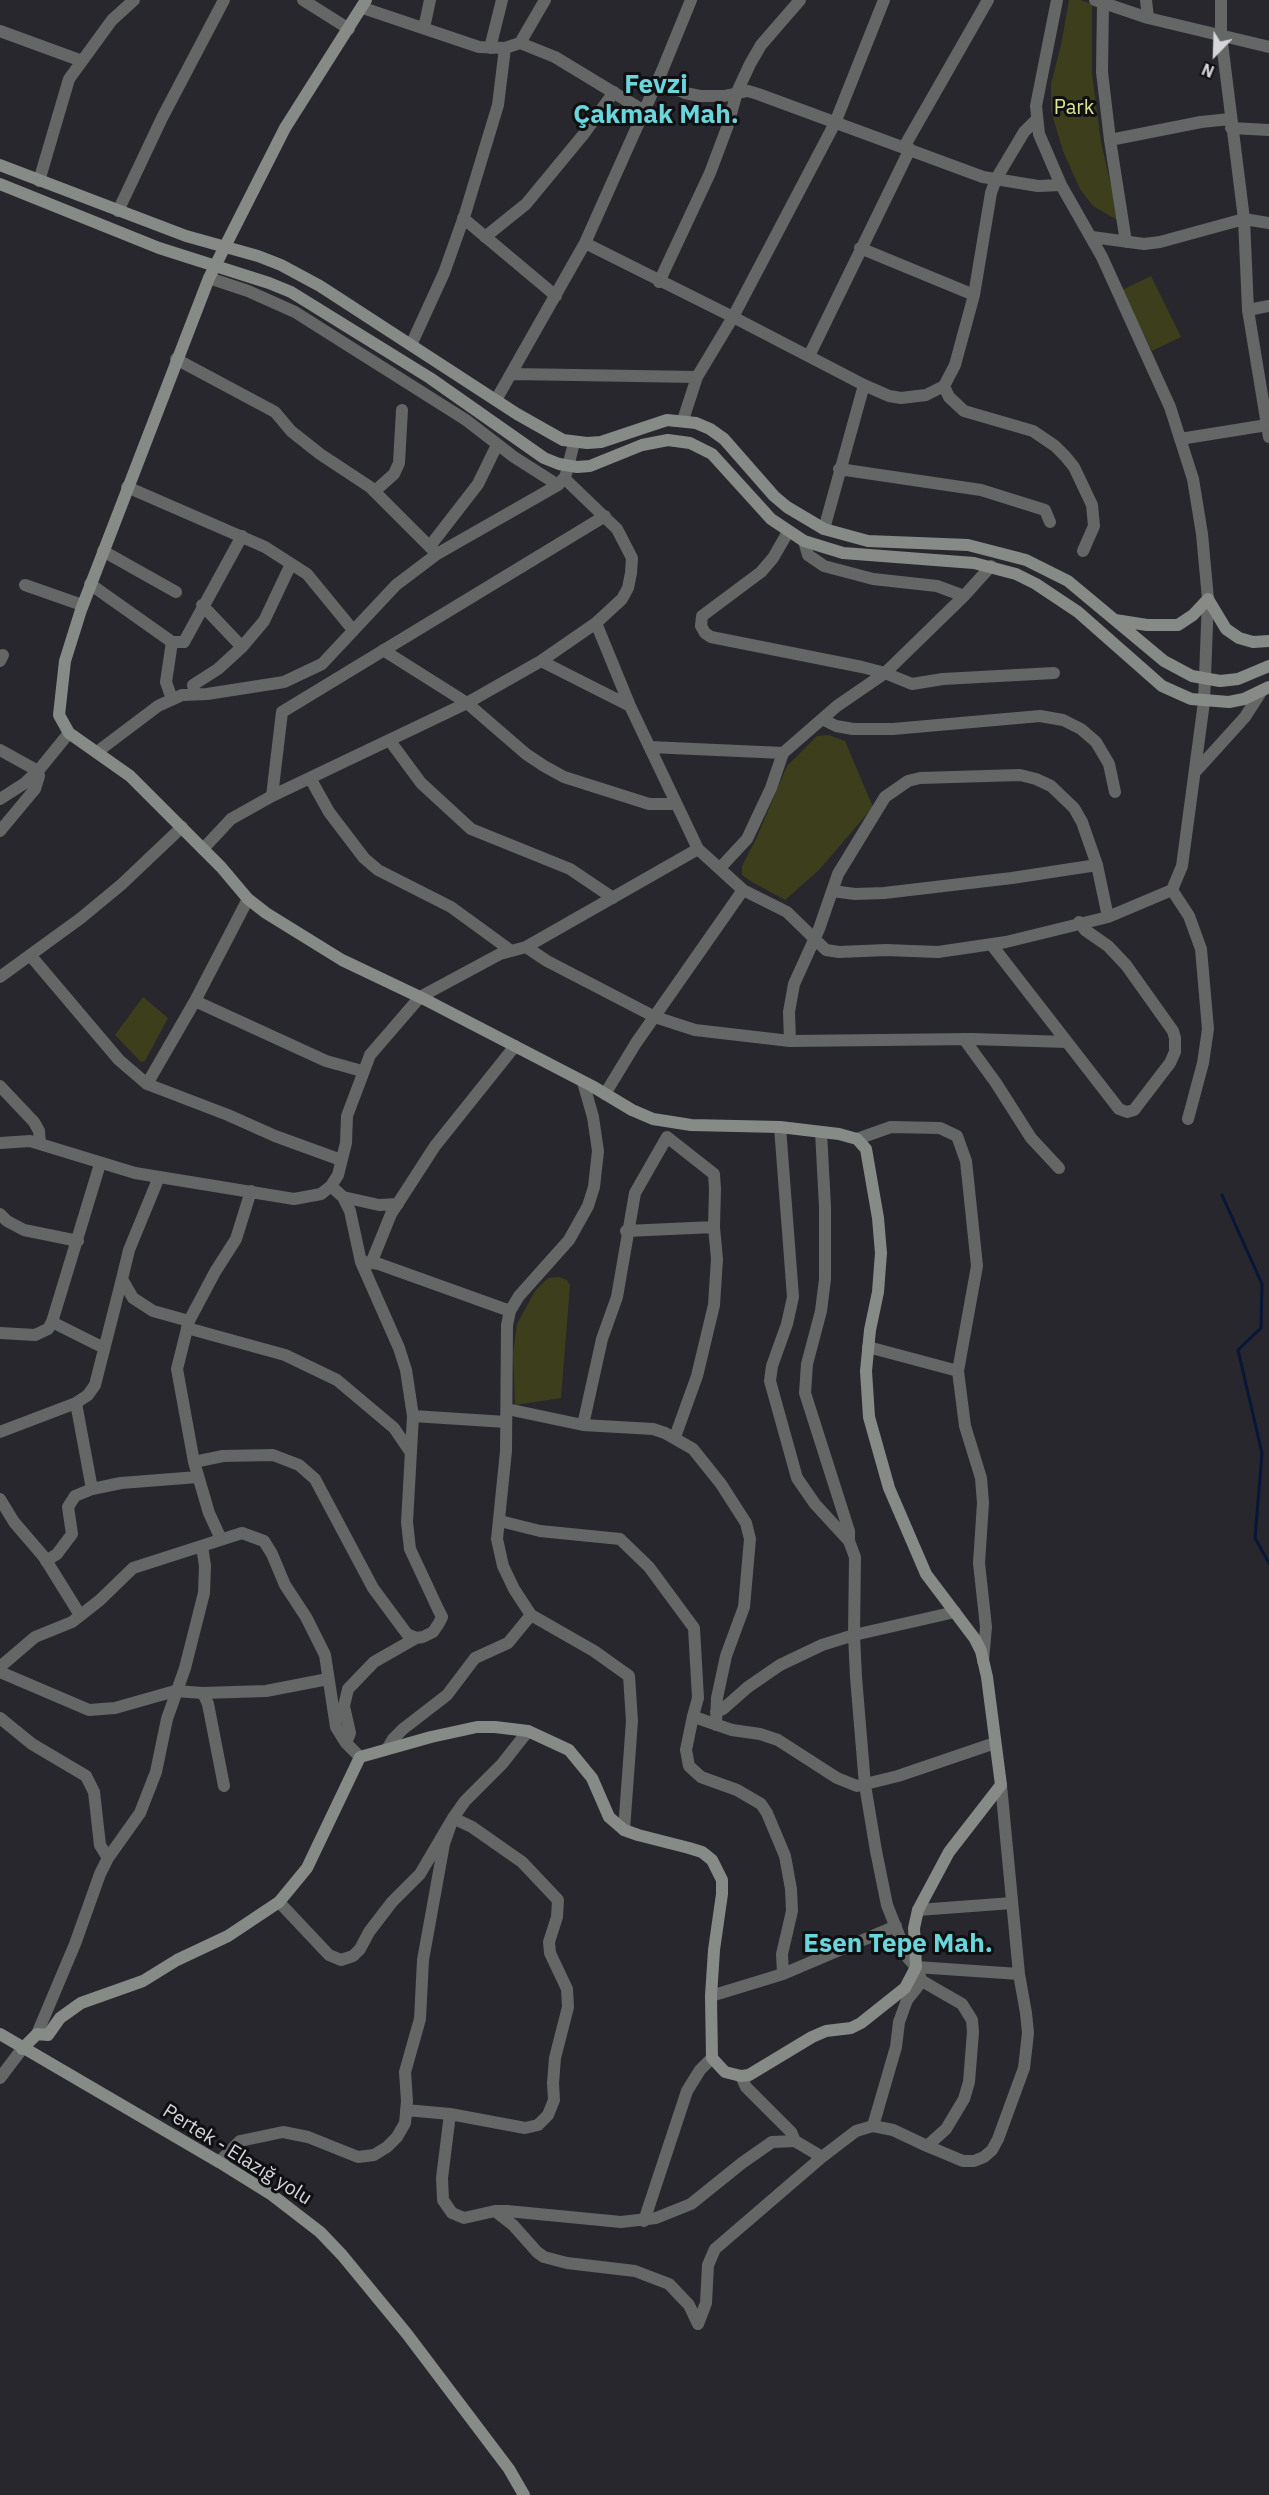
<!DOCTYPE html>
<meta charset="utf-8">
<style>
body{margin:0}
#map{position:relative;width:1269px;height:2495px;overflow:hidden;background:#28272d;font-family:"IBM Plex Sans",sans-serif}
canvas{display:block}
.north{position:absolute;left:1185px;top:24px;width:60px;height:60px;-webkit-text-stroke:4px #101013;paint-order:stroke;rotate:203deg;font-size:16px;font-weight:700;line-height:24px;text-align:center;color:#d6d6da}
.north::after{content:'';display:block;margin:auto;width:21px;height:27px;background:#d6d6da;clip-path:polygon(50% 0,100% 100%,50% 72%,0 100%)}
</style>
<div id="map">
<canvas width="1269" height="2495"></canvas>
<div class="north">N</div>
</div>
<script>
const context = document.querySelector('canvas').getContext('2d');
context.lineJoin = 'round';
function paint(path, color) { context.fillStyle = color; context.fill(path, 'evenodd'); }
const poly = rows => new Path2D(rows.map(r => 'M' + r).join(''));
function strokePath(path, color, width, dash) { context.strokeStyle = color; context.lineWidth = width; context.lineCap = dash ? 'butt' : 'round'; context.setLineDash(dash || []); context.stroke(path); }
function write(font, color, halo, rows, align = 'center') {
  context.font = font + ' "IBM Plex Sans",sans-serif'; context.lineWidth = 6; context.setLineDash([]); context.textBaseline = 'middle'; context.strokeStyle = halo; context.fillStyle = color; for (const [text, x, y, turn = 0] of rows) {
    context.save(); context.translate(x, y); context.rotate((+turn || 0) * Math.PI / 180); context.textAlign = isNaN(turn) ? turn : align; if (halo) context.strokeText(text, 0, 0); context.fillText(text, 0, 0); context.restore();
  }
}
const green = poly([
 [1069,0,1080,0,1092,4,1092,74,1101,142,1119,221,1093,206,1080,189,1063,151,1051,111,1051,84,1061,45],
 [1151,276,1181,337,1152,351,1122,290],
 [829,735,845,741,873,807,819,870,785,900,752,882,742,875,742,866,756,839,787,766,817,736],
 [143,997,168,1018,145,1061,141,1062,115,1035],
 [559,1277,567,1280,570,1285,561,1398,515,1405,513,1353,517,1324,535,1291,548,1278]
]);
const stream = poly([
 [1222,1195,1262,1284,1261,1328,1238,1350,1262,1453,1255,1538,1269,1563]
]);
const street = poly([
 [303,0,349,29],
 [1095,0,1148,18,1269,47],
 [1146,0,1148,18],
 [1221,0,1221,35,1244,219,1248,310,1269,437],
 [1103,4,1102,72,1110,140,1126,242],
 [363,8,479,47,505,48,520,43,555,57,644,111],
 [424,28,430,0],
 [0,31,82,61],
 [520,43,545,0],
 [490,48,502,0],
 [658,81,685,93,700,96,724,96,748,91,758,94,983,177,1038,186,1061,185],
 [1231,128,1269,130],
 [1110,140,1201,122,1230,119],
 [904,147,988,0],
 [39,181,69,79,112,20,134,0],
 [118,211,162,118,224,0],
 [463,218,556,296],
 [485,237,526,204,583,135,614,92],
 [1092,237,1144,244,1160,242,1244,219,1269,223],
 [585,243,733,317,864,385,889,396,901,398,926,395,944,386,955,365,974,295,991,193,996,179,1024,132,1036,120],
 [860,248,974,295],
 [209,278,248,291,295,312,466,420,514,457,558,485],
 [659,282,710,173,728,125,737,92,750,64,761,45,800,0],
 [1248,310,1269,306],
 [411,345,444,273,465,214,498,105,505,48],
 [809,356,910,149],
 [176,359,275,412,291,431,320,454,370,487,437,554],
 [513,374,697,377],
 [944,386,949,397,964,411,1033,431,1055,446,1065,456,1074,467,1092,505,1094,526,1083,551],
 [496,400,585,243,662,71,691,0],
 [683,420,697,377,733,317,835,123,884,0],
 [1180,439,1267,425],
 [839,469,981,490,1045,510,1050,522],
 [566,474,574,443],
 [127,487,265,547,307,574,353,630],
 [375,491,394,474,399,463,402,410],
 [824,529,864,385],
 [788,532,773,558,761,572,702,616,701,626,705,633,711,637,862,667,885,673,912,684,943,679,1054,673],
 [804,541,808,555,824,566,873,579,937,586,964,596],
 [430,546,478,484,497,445],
 [103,551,176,592],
 [90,584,172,642,166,682,172,699],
 [25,585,82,605],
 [202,605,242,647],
 [596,623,630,706,698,849,743,890,636,1043,605,1094],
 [172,642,184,642,242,536],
 [383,650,467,703,526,754,544,766,564,777,649,804,676,804],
 [0,661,3,655],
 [541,661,630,706],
 [195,694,193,685,218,669,242,647,264,621,291,564],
 [822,719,836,726,853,729,893,729,1040,716,1063,720,1081,729,1096,742,1109,764,1115,792],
 [390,741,421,783,471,829,570,869,613,898],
 [650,747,783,753],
 [0,750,38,771,39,776,35,789,0,831],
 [97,752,158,706,182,695,207,694,284,682,322,664,396,585,437,554,558,485,564,478,617,529,632,558,631,573,628,588,622,599,596,623,541,661,467,703,272,796,231,819,203,849],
 [1197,770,1245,717,1261,692],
 [310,778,329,812,364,858,378,870,451,907,510,950],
 [272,796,282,712,605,516],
 [0,799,25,783,38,771,69,733],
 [720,868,747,839,771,788,783,753,837,706,885,673,964,596,991,566],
 [743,890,787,912,826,950,839,952,886,950,938,952,1006,942,1108,917,1172,890,1182,866,1204,702,1208,599,1202,534,1193,479,1170,407,1102,257,1061,185,1039,134,1036,106,1057,0],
 [1172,890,1189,916,1201,949,1208,1029,1203,1063,1188,1119],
 [832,891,855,894,884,893,1012,878,1097,865],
 [991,944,1119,1109,1127,1112,1134,1110,1170,1063,1175,1052,1175,1038,1173,1031,1126,965,1108,946,1085,930,1079,922],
 [526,947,547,961,655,1017,695,1030,790,1041,972,1039,1067,1042],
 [30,955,119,1060,147,1084,228,1115,275,1136,341,1160],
 [0,977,81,918,122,884,182,827],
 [195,1001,326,1061,362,1071],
 [964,1039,996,1083,1031,1138,1059,1168],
 [790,1041,789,1012,794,984,819,929,838,874,885,797,908,781,920,778,1020,775,1036,779,1051,786,1074,808,1082,822,1097,865,1108,917],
 [583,1082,593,1117,598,1151,594,1187,588,1206,569,1240,519,1296,510,1311,507,1325,506,1451,497,1539,503,1566,514,1589,531,1615,594,1651,629,1676,632,1721,624,1830],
 [147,1084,195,1001,248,899],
 [0,1086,34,1122,39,1131,40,1143],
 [821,1132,825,1207,825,1279,821,1311,807,1364,805,1393,849,1531,849,1541],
 [857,1139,891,1127,940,1128,957,1136,966,1161,977,1266,958,1371,965,1426,981,1478,983,1503,979,1563,986,1627,983,1661],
 [0,1143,30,1141,135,1173,294,1199,321,1194,331,1186,338,1175,346,1143,347,1116,370,1055,420,997,500,954,526,947,698,849],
 [159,1177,129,1250,122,1279,133,1298,153,1311,189,1321],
 [343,1197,379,1205,398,1204],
 [0,1214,7,1221,24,1230,78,1241],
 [626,1231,714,1227],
 [372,1261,391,1214,435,1146,515,1046],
 [364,1262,379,1264,510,1311],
 [52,1322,104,1348],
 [187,1328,285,1355,337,1380,394,1428,411,1453],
 [0,1333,35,1335,48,1329,52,1322,100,1164],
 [868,1347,958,1371],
 [76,1403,92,1489],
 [507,1409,583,1425,653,1429,665,1433,693,1449,721,1484,746,1523,750,1539,744,1607,726,1656,717,1698,716,1725],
 [413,1416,506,1422],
 [583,1425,602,1339,617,1297,635,1193,667,1137,714,1174,715,1189,714,1227,717,1259,714,1305,697,1376,675,1437],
 [0,1432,76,1403,88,1395,95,1385,122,1279],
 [194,1462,223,1456,273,1455,299,1465,315,1479,373,1588,407,1634,416,1638,423,1637,433,1632,439,1623,442,1617,438,1609,410,1549,407,1522,413,1416,406,1370,399,1348,361,1262,350,1211,343,1197,331,1186],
 [0,1499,14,1522,44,1557,80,1615],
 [500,1521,540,1531,620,1539,649,1567,694,1628,698,1698,693,1716,700,1719,732,1730,760,1734,778,1740,837,1778,857,1786,898,1776,995,1743],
 [221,1539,209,1513,194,1462,177,1369,189,1321,215,1272,236,1239,251,1191],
 [46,1561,57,1554,72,1534,68,1507,75,1496,92,1489,121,1483,198,1477],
 [0,1667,35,1637,72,1622,100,1600,133,1568,242,1533,264,1541,272,1554,285,1585,306,1617,325,1655,336,1727,346,1743,360,1757],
 [0,1672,89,1710,115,1708,175,1691,203,1693,208,1704,224,1786],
 [203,1693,266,1691,328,1679],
 [716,1712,723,1709,748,1687,780,1665,822,1645,854,1635,955,1612],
 [693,1716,686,1750,689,1766,701,1777,737,1790,761,1804,767,1813,785,1856,791,1889,792,1911,782,1954,783,1974],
 [0,1718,32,1744,86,1776,94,1792,100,1845,108,1858],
 [346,1743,350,1733,344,1706,348,1689,374,1662,416,1638],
 [387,1749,393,1739,403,1729,447,1695,475,1658,508,1643,531,1615],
 [279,1902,329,1955,341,1960,353,1956,360,1949,369,1932,392,1902,420,1874,453,1818,472,1827,522,1862,558,1900,557,1917,549,1942,550,1953,567,1989,568,2007,555,2058,553,2083,554,2100,548,2115,538,2125,525,2128,450,2114,406,2110],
 [918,1910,1012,1903],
 [916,1967,1019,1974],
 [711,1996,783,1974,896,1926],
 [37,2034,75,1944,100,1874,108,1858,140,1813,156,1772,167,1719,185,1668,204,1593,205,1566,202,1546],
 [741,2076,746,2087,791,2132,795,2141],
 [0,2078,22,2049],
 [450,2114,442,2178,443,2200,452,2213,464,2218,495,2211,507,2211,621,2222,656,2218,691,2204,742,2163,772,2142,795,2141,822,2157,856,2131,873,2126,893,2130,927,2146,946,2129,964,2099,969,2082,973,2032,972,2020,962,2004,922,1981,916,1967,908,1958,887,1905,876,1851,865,1785,856,1677,854,1635,855,1557,849,1541,815,1504,797,1478,770,1381,772,1366,787,1324,793,1297,780,1127],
 [873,2126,896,2047,899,2022,907,2000,922,1981],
 [927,2146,963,2161,974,2161,984,2157,992,2150,998,2139,1024,2068,1028,2033,1026,2013,1019,1974,1001,1785],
 [219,2162,240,2141,283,2132,308,2137,358,2157,374,2155,387,2147,397,2137,405,2123,407,2101,405,2072,420,2019,423,1960,444,1844,453,1818,465,1801,502,1764,528,1731],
 [495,2211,513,2225,537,2252,544,2257,567,2263,635,2271,669,2284,689,2305,698,2324],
 [644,2221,687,2091,700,2070,712,2058],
 [698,2324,706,2303,708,2265,715,2249,822,2157]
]);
const secondary = poly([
 [0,165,186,236,258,256,281,265,320,286,517,414,563,440,587,443,601,442,667,420,696,423,710,429,724,439,774,496,787,507,824,529,868,541,968,545,1026,560,1068,581,1164,661,1192,676,1220,681,1238,679,1269,666],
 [0,184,159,248,269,283,291,292,430,378,544,458,559,464,577,467,590,466,642,445,668,440,690,443,712,454,771,519,804,541,843,553,974,563,1016,574,1036,584,1078,612,1162,686,1191,699,1229,702,1244,699,1269,687],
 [1115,620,1147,625,1178,625,1193,615,1208,599,1226,629,1239,638,1253,642,1269,641],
 [0,2034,219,2162,272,2195,320,2232,342,2255,407,2334,509,2469,524,2495],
 [22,2049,37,2034,48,2035,60,2018,81,2003,143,1981,177,1960,228,1936,279,1902,307,1868,360,1757,431,1737,477,1727,495,1727,528,1731,569,1750,592,1778,609,1817,624,1830,638,1835,689,1848,702,1852,712,1860,722,1880,722,1894,714,1950,711,1996,712,2058,725,2072,741,2076,749,2075,812,2037,826,2031,851,2028,861,2023,905,1988,916,1967,914,1928,918,1910,949,1852,1001,1785,987,1677,981,1651,975,1639,926,1574,889,1488,869,1417,866,1371,870,1330,878,1292,881,1253,878,1218,866,1149,857,1139,839,1134,780,1127,691,1125,653,1119,632,1110,592,1086,426,1000,342,960,266,913,248,899,221,867,130,776,69,733,59,715,65,661,81,610,209,278,285,128,366,0]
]);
const parkNames = [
 ["Park",1074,108]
];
const streetNames = [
 ["Pertek - Elazığ yolu",237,2155,32]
];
const districtNames = [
 ["Fevzi",656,85],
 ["Çakmak Mah.",656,115],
 ["Esen Tepe Mah.",898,1944]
];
paint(green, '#3c3e1c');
strokePath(stream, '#061739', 3);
strokePath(street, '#646765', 12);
strokePath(secondary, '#868b87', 12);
write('20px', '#dee496', '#101013', parkNames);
write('20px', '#d6d6da', '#101013', streetNames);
write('bold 26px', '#6ad6db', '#101013', districtNames);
</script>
